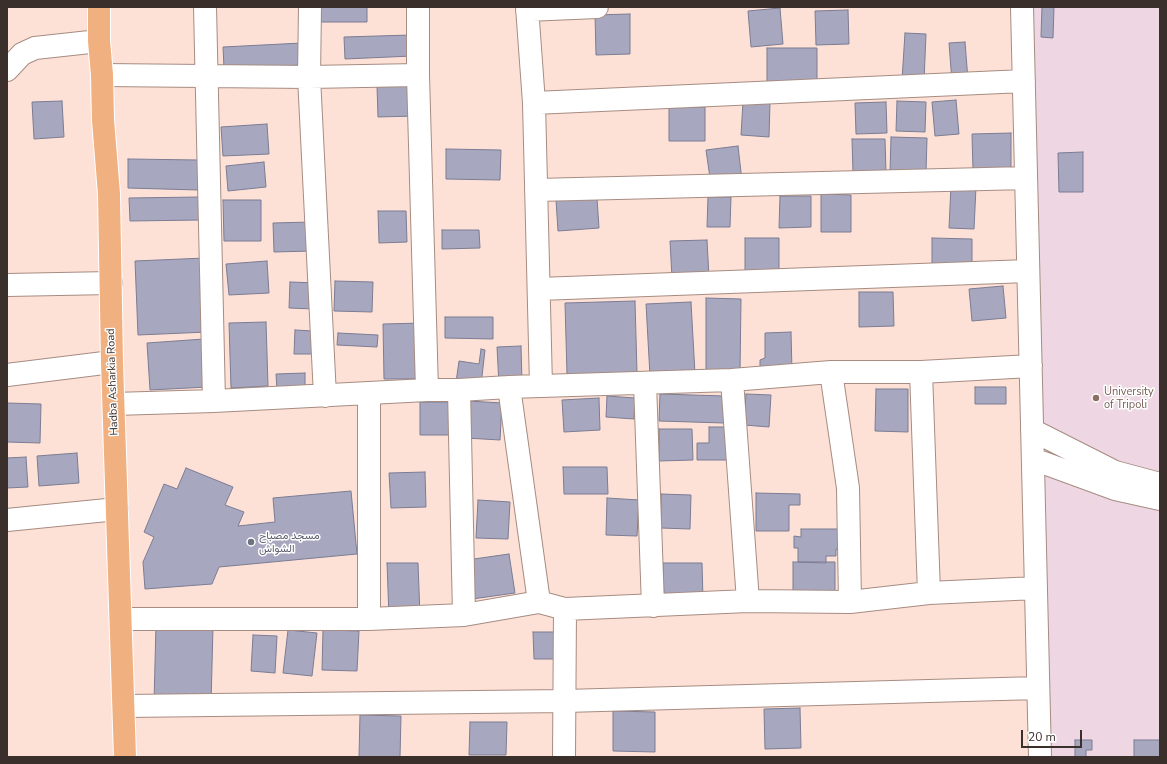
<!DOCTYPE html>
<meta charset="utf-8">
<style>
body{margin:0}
#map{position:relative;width:1167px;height:764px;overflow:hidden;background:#fee1d6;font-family:"Nunito Sans",sans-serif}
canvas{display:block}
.frame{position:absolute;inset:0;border:8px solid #3a2f2b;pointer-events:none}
.scale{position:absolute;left:1021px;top:730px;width:61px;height:18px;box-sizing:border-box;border:2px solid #3a2f2b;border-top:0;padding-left:5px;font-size:12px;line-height:14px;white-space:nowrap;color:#3a2f2b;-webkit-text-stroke:3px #fff;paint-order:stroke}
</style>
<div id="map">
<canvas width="1167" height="764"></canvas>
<div class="frame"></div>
<div class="scale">20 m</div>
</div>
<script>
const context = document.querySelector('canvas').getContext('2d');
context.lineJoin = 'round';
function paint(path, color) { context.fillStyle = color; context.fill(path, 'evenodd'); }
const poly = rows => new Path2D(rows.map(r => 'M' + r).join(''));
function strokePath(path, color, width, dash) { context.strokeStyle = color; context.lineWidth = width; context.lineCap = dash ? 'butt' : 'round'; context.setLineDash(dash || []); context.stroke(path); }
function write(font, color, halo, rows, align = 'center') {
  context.font = font + ' "Nunito Sans",Vazirmatn,sans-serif'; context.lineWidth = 3; context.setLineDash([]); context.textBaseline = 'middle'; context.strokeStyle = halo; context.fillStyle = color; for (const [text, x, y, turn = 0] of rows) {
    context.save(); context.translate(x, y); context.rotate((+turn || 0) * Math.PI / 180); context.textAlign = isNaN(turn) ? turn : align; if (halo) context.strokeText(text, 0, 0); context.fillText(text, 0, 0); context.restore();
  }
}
const education = poly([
 [1022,7,1160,7,1160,757,1040,757]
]);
const building = poly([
 [321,7,367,7,367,22,321,22,321,7],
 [1042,7,1054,7,1053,38,1041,37,1042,7],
 [780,8,783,44,751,47,748,11,780,8],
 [848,10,849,44,816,45,815,11,848,10],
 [630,14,630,54,596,55,595,15,630,14],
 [905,33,926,34,924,81,902,80,905,33],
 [411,35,412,56,345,59,344,37,411,35],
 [965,42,968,80,952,82,949,43,965,42],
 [302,43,303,65,224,68,223,47,302,43],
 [767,48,817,48,817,94,767,94,767,48],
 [416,85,416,116,378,117,377,86,416,85],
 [956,100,959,134,935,136,932,102,956,100],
 [62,101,64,137,34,139,32,102,62,101],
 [897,101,926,102,925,132,896,131,897,101],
 [743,102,770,103,769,137,741,135,743,102],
 [886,102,887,133,856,134,855,103,886,102],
 [669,107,705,107,705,141,669,141,669,107],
 [267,124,269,154,223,156,221,127,267,124],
 [1011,133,1011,170,973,170,972,134,1011,133],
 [891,137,927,138,926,173,890,172,891,137],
 [852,139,885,139,886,172,853,173,852,139],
 [738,146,742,181,711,185,706,150,738,146],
 [446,149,501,150,500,180,446,179,446,149],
 [1083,152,1083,192,1059,192,1058,153,1083,152],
 [128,159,199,160,198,190,128,188,128,159],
 [264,162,266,187,228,191,226,166,264,162],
 [951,186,976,187,974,229,949,228,951,186],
 [821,194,851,195,851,232,821,232,821,194],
 [780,196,811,196,811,227,779,228,780,196],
 [200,197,201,220,130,221,129,198,200,197],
 [708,197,731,197,730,227,707,227,708,197],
 [597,198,599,228,558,231,556,200,597,198],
 [223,200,261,200,261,241,224,241,223,200],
 [378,211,406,211,407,242,379,243,378,211],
 [312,222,312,251,274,252,273,223,312,222],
 [442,230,479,230,480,248,442,249,442,230],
 [745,238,779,238,779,276,745,275,745,238],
 [932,238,972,239,972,268,932,267,932,238],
 [707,240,709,277,672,278,670,241,707,240],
 [205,258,208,332,138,335,135,261,205,258],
 [267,261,269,293,229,295,226,264,267,261],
 [335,281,373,282,372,312,334,311,335,281],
 [290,282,315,283,314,309,289,308,290,282],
 [1003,286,1006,318,972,321,969,289,1003,286],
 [859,292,893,292,894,326,859,327,859,292],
 [706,298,741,299,740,372,706,372,706,298],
 [635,301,637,373,567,375,565,303,635,301],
 [691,302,695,374,650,376,646,304,691,302],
 [445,317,493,317,493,339,445,338,445,317],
 [266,322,268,386,231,388,229,323,266,322],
 [423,323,424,379,384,379,383,324,423,323],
 [295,330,313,331,312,354,294,354,295,330],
 [791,332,792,371,760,371,760,360,765,358,765,333,791,332],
 [338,333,378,335,377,347,337,345,338,333],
 [204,339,207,387,150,390,147,343,204,339],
 [521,346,522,383,499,385,497,347,521,346],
 [481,349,485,350,481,385,456,382,459,361,479,364,481,349],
 [305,373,305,389,277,390,276,374,305,373],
 [975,387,1006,387,1006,404,975,404,975,387],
 [876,389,908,389,908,432,875,431,876,389],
 [660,394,725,396,724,423,659,421,660,394],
 [746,394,771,395,769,427,744,425,746,394],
 [607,396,635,398,634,419,606,417,607,396],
 [599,398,600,430,564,432,562,400,599,398],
 [468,401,502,403,500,440,466,438,468,401],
 [420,402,450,402,450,435,420,435,420,402],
 [7,403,41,404,40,443,7,442,7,403],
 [709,427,731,427,731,460,697,460,697,443,709,443,709,427],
 [659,429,692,429,693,460,659,461,659,429],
 [77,453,79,483,39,486,37,456,77,453],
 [26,457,28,487,7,488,7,458,26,457],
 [563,467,607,467,608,494,564,494,563,467],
 [186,468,233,487,225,505,244,512,238,526,275,522,273,498,351,491,357,554,219,567,212,584,145,589,143,562,154,537,144,532,164,484,177,489,186,468],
 [425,472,426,507,391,508,389,473,425,472],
 [756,493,800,494,800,505,789,505,789,531,756,531,756,493],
 [661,494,691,495,690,529,661,528,661,494],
 [607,498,639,500,637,536,606,535,607,498],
 [478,500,510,502,508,539,476,538,478,500],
 [801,529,842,529,842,550,836,549,836,556,826,556,826,563,798,562,798,548,794,548,794,536,801,537,801,529],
 [509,554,515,593,472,599,467,560,509,554],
 [793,562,835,562,835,596,793,596,793,562],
 [387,563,418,563,420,616,389,617,387,563],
 [663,563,702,563,703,600,664,601,663,563],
 [156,625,213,627,211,704,154,702,156,625],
 [288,630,317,633,312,676,283,673,288,630],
 [323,630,359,631,357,671,322,670,323,630],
 [533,632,558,632,559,659,534,659,533,632],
 [253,635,277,636,275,673,251,671,253,635],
 [800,708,801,748,765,749,764,709,800,708],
 [613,711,655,712,655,752,613,751,613,711],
 [360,715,401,716,400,757,359,757,360,715],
 [470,722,507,722,506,755,469,755,470,722],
 [1075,740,1092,740,1092,750,1086,750,1086,757,1075,757,1075,740],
 [1134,740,1160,740,1160,757,1134,757,1134,740]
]);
const street = poly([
 [205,7,214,401],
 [310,7,309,77,325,396],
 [418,7,418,75,427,390],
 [527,7,534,103,541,386],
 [1022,7,1040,757],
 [527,10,597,7],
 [7,70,22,54,35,48,99,41],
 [102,75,309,77,418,75],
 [534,103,1024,81],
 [536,190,1026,178],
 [7,285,111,283],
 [539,289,1028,271],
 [831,372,848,488,850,602],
 [921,372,929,593],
 [7,375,112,362],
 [732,380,748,601],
 [645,383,653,606],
 [509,387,539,602],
 [459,390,464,615],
 [114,404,214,401,427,390,459,390,509,387,732,380,831,372,921,372,1031,366],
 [1032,430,1115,472,1160,484],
 [1033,459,1115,489,1160,499],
 [7,520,117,509],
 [121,619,369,619,464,615,539,602,565,609,748,601,850,602,929,593,1036,588],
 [369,619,369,393],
 [124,706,565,701,1038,688],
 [564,757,565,609]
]);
const primary = poly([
 [99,7,99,41,102,75,103,120,109,194,112,362,125,757]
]);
const markers = [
 [1096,398,4,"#8d6e63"],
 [251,542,4,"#6b7280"]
];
const streetNames = [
 ["Hadba Asharkia Road",113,382,-92]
];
const educationNames = [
 ["University",1104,392],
 ["of Tripoli",1104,405]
];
const worshipNames = [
 ["مسجد مصباح",259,536],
 ["الشواش",259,549]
];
paint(education, '#eed6e2');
paint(building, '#a7a8c0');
strokePath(building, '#7b7c93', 1);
strokePath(street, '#a68c82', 24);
strokePath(primary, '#fff', 24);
strokePath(street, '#fff', 22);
strokePath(primary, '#f1b07f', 22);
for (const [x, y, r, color] of markers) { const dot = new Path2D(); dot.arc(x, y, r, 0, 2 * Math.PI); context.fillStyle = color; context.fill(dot); strokePath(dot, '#fff', 1.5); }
write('11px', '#3a2f2b', '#fff', streetNames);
write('11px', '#785e54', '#fff', educationNames, 'left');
write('11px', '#5b616d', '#fff', worshipNames, 'left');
</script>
